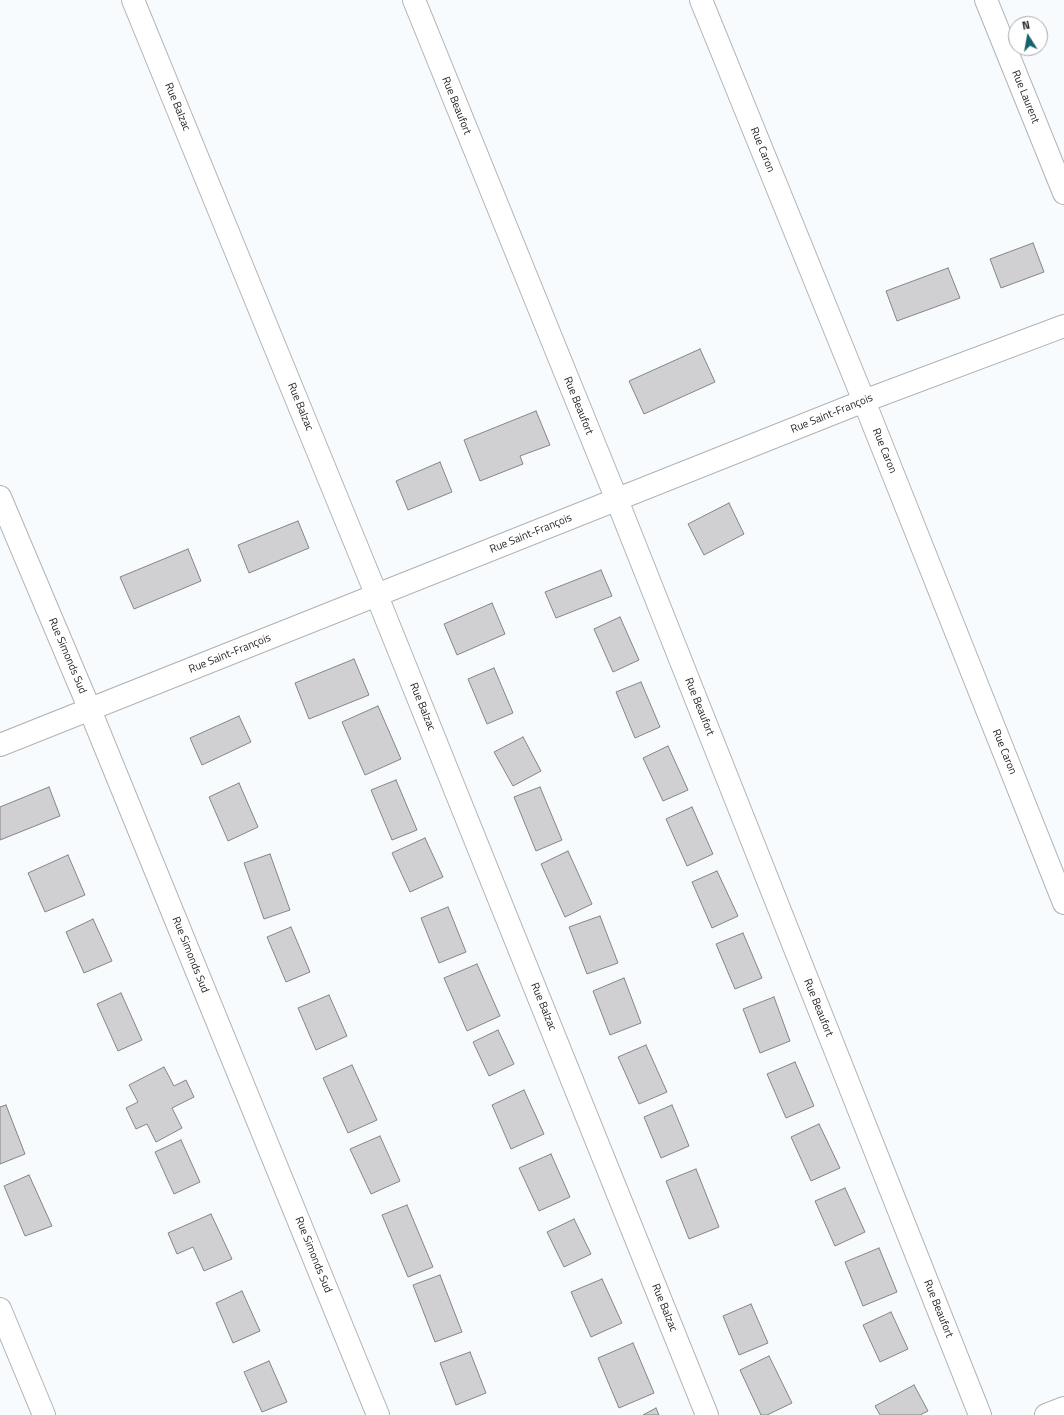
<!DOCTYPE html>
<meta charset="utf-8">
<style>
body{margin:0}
#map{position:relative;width:1064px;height:1415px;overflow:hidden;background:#f8fbfd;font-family:"Titillium Web",sans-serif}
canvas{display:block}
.north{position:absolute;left:1008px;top:16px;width:40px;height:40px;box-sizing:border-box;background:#fff;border:1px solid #a9a9a9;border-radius:50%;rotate:349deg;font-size:11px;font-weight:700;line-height:16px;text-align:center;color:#272728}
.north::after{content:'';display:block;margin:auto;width:14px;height:18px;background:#16636d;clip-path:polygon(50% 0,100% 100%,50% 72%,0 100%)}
</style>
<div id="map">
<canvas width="1064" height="1415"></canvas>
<div class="north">N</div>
</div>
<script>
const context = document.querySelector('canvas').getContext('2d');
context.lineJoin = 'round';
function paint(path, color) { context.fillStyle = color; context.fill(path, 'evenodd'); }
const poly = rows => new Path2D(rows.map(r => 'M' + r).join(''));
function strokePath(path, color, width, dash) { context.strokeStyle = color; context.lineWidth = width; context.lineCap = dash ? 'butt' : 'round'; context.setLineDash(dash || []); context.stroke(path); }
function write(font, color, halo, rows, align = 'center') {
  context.font = font + ' "Titillium Web",sans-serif'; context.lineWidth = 3; context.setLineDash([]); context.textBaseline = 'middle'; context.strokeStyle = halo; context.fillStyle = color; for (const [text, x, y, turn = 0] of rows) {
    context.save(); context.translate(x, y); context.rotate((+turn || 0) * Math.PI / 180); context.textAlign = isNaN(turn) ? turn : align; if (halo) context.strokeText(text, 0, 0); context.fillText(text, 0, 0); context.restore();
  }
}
const building = poly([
 [1033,243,1044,272,1001,288,990,259,1033,243],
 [948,268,960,298,897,321,886,291,948,268],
 [700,349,715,382,644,414,629,381,700,349],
 [536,411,550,445,520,456,523,464,480,481,464,440,536,411],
 [440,462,452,492,408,510,396,481,440,462],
 [729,503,744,534,704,555,688,524,729,503],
 [298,521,309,548,249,573,238,545,298,521],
 [188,549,201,581,134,609,120,577,188,549],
 [601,570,612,596,556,618,545,592,601,570],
 [492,603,505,634,457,655,444,624,492,603],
 [620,617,639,660,613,672,594,629,620,617],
 [354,659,369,695,309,719,295,683,354,659],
 [494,668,513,713,487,724,468,679,494,668],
 [641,682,660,727,635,738,616,692,641,682],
 [378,706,401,759,365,775,342,722,378,706],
 [239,716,251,742,202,765,190,738,239,716],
 [523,737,541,771,513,786,494,752,523,737],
 [668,746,688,790,663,801,643,758,668,746],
 [396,780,417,830,392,840,371,790,396,780],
 [239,783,258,827,228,841,209,797,239,783],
 [49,787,60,816,0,840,0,807,49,787],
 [540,787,562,840,536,851,514,797,540,787],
 [692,807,713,854,687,866,666,819,692,807],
 [425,838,443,877,410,892,392,853,425,838],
 [568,851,592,904,565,917,541,864,568,851],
 [270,854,290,910,264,919,244,863,270,854],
 [68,855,85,895,45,912,28,873,68,855],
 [717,871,738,916,712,928,692,882,717,871],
 [448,907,466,952,439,963,421,918,448,907],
 [600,916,618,963,587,974,569,927,600,916],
 [93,919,112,961,84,973,66,932,93,919],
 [291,927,310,972,286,982,267,937,291,927],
 [743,933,762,978,735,989,716,944,743,933],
 [477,964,500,1016,467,1031,444,978,477,964],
 [624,978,641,1023,610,1035,593,991,624,978],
 [121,993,142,1040,118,1051,97,1004,121,993],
 [329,995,347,1036,316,1050,298,1008,329,995],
 [774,997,790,1041,760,1053,743,1009,774,997],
 [498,1030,514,1064,489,1076,473,1042,498,1030],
 [646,1045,667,1092,639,1104,618,1057,646,1045],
 [795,1062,814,1106,786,1118,767,1074,795,1062],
 [352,1065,377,1120,348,1133,323,1078,352,1065],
 [164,1067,174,1086,186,1080,194,1097,172,1108,182,1128,156,1142,147,1124,136,1129,126,1108,138,1102,129,1085,164,1067],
 [524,1090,544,1134,511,1149,492,1105,524,1090],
 [6,1105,25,1154,0,1164,0,1107,6,1105],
 [672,1105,689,1146,661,1158,644,1117,672,1105],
 [819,1124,840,1168,811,1181,791,1137,819,1124],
 [380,1136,400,1181,371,1194,350,1149,380,1136],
 [181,1140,200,1182,174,1194,155,1152,181,1140],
 [551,1154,570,1197,539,1211,519,1168,551,1154],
 [696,1169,719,1227,689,1239,666,1181,696,1169],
 [29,1175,52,1226,25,1236,4,1186,29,1175],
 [845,1188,865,1232,835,1246,815,1201,845,1188],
 [407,1205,433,1267,408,1277,382,1215,407,1205],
 [211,1214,232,1259,204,1271,193,1247,177,1254,168,1233,211,1214],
 [574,1219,591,1254,564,1267,547,1232,574,1219],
 [879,1248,897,1292,863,1306,845,1262,879,1248],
 [440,1275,462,1332,435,1342,413,1285,440,1275],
 [602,1279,622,1323,591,1337,571,1292,602,1279],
 [242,1291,260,1331,233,1343,216,1303,242,1291],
 [751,1304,768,1343,739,1355,723,1316,751,1304],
 [891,1312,908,1349,880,1362,863,1325,891,1312],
 [633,1343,654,1393,619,1408,598,1358,633,1343],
 [470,1352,486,1393,456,1405,440,1363,470,1352],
 [769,1356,792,1403,767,1415,761,1415,740,1370,769,1356],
 [269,1361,287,1402,262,1412,244,1372,269,1361],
 [914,1385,928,1411,920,1415,880,1415,875,1406,914,1385],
 [656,1408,659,1415,643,1415,656,1408]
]);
const minor = poly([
 [133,0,377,596,707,1415],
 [414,0,617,500,980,1415],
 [701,0,864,401,1064,903],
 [986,0,1064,193],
 [0,497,90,710,378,1415],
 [0,745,864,401,1064,326],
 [0,1309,44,1415],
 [1046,1415,1064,1408]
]);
const streetNames = [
 ["Rue Laurent",1025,97,68],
 ["Rue Beaufort",456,106,68],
 ["Rue Balzac",177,107,68],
 ["Rue Caron",762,150,68],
 ["Rue Beaufort",578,406,68],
 ["Rue Balzac",300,407,68],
 ["Rue Saint-François",832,414,-22],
 ["Rue Caron",884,451,68],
 ["Rue Saint-François",531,534,-22],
 ["Rue Saint-François",230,654,-22],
 ["Rue Simonds Sud",67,656,67],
 ["Rue Balzac",422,707,68],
 ["Rue Beaufort",699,707,68],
 ["Rue Caron",1004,752,68],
 ["Rue Simonds Sud",190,955,68],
 ["Rue Balzac",543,1007,68],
 ["Rue Beaufort",818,1008,68],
 ["Rue Simonds Sud",313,1255,68],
 ["Rue Balzac",664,1308,68],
 ["Rue Beaufort",938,1309,68]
];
paint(building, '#d0cfd2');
strokePath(building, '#858487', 1);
strokePath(minor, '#b1b3b5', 24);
strokePath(minor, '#fff', 22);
write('11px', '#272728', '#fff', streetNames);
</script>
